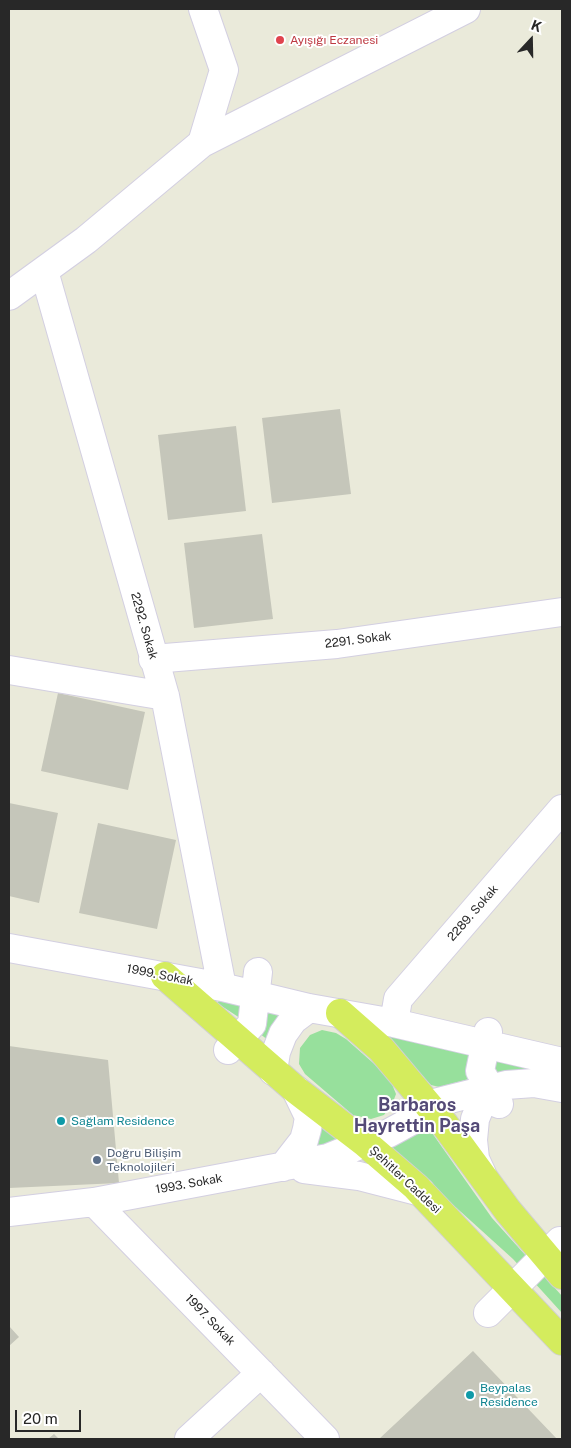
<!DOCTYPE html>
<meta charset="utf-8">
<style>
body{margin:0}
#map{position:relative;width:571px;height:1448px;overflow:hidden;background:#eaeada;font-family:"Public Sans",sans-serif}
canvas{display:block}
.frame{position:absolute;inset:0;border:10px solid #282828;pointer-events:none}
.north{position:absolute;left:506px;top:15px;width:50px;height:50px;-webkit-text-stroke:4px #fff;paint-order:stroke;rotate:21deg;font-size:14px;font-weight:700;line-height:20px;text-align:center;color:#282828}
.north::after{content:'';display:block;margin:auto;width:18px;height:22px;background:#282828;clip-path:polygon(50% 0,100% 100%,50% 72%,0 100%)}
.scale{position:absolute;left:15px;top:1410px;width:66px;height:22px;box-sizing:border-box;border:2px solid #282828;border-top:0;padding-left:6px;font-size:15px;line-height:18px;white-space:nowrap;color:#282828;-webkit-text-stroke:4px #fff;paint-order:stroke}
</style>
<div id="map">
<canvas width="571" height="1448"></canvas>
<div class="frame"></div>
<div class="north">K</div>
<div class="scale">20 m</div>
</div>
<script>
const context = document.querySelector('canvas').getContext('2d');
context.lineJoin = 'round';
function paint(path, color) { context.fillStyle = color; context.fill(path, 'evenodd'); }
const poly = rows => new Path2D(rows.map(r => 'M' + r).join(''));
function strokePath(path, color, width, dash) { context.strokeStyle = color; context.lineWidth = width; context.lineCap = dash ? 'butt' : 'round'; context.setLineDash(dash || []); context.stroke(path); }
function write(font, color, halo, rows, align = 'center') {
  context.font = font + ' "Public Sans",sans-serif'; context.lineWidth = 4; context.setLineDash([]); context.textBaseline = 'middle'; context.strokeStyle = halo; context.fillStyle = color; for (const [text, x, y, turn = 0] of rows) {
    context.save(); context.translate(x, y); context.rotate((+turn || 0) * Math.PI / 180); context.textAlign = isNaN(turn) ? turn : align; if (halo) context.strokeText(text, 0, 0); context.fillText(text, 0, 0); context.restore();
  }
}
const green = poly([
 [219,1001,284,1016,269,1041,243,1020,217,1003],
 [322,1030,336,1033,346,1039,389,1077,396,1094,393,1102,384,1115,371,1119,353,1115,305,1074,299,1064,300,1048,310,1035],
 [383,1033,562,1073,492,1073,439,1087,431,1085],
 [425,1123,492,1218,562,1296,562,1313,513,1259,387,1145],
 [321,1125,339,1139,304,1153]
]);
const building = poly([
 [340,409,351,494,272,503,262,418],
 [236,426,246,511,168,520,158,435],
 [262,534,273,619,194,628,184,543],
 [58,693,145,712,128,790,41,771],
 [9,803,58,813,39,903,9,896],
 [98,823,176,840,157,929,79,913],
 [9,1046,108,1060,119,1183,9,1188],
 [9,1326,19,1337,9,1346],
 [473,1351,557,1439,379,1439],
 [54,1434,59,1439,48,1439]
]);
const minor = poly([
 [202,143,466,9],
 [44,271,165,696,222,987],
 [9,296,86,240,202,143,224,70,203,9],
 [153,659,337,644,562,612],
 [9,670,165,696],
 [9,948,222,987,309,1008,394,1023,562,1062],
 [394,1023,398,999,562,809],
 [488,1032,480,1071,499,1104],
 [228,1050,252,1024,258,972],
 [273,1071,276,1052,283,1034,293,1020,309,1008],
 [283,1167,304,1140,307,1129,309,1117,296,1090],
 [304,1169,359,1176,421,1192],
 [482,1174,475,1159,473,1140,475,1119,487,1090],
 [94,1202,325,1439],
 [9,1212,94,1202,328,1158,389,1133,411,1121,426,1105,506,1085,534,1083,562,1088],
 [488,1313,560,1241],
 [189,1439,261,1373]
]);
const major = poly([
 [165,976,296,1090,365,1143,416,1187,562,1341],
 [340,1013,381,1049,445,1125,508,1211,562,1275]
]);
const markers = [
 [280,40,5,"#e0444e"],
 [61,1121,5,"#0f9aa8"],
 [97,1160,5,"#5c6f8a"],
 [470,1395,5,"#0f9aa8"]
];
const healthNames = [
 ["Ayışığı Eczanesi",290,40]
];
const streetNames = [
 ["2292. Sokak",144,626,74],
 ["2291. Sokak",358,640,-7],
 ["2289. Sokak",473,913,-49],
 ["1999. Sokak",160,975,11],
 ["Şehitler Caddesi",405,1180,43],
 ["1993. Sokak",189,1184,-10],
 ["1997. Sokak",210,1320,46]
];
const cultureNames = [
 ["Sağlam Residence",71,1121],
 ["Beypalas",480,1388],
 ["Residence",480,1402]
];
const serviceNames = [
 ["Doğru Bilişim",107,1153],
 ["Teknolojileri",107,1167]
];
const districtNames = [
 ["Barbaros",417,1105],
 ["Hayrettin Paşa",417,1126]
];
paint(green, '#97e09c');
paint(building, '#c5c6ba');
strokePath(minor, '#d3cfe1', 30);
strokePath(major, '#d0d0d0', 30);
strokePath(minor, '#fff', 28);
strokePath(major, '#d4ec5d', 28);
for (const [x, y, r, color] of markers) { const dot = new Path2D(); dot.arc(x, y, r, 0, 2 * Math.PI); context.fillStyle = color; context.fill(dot); strokePath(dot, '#fff', 2); }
write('12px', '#be3a42', '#fff', healthNames, 'left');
write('12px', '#282828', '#fff', streetNames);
write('12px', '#0d838f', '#fff', cultureNames, 'left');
write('12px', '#4e5e75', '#fff', serviceNames, 'left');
write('bold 18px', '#544a77', '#fff', districtNames);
</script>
